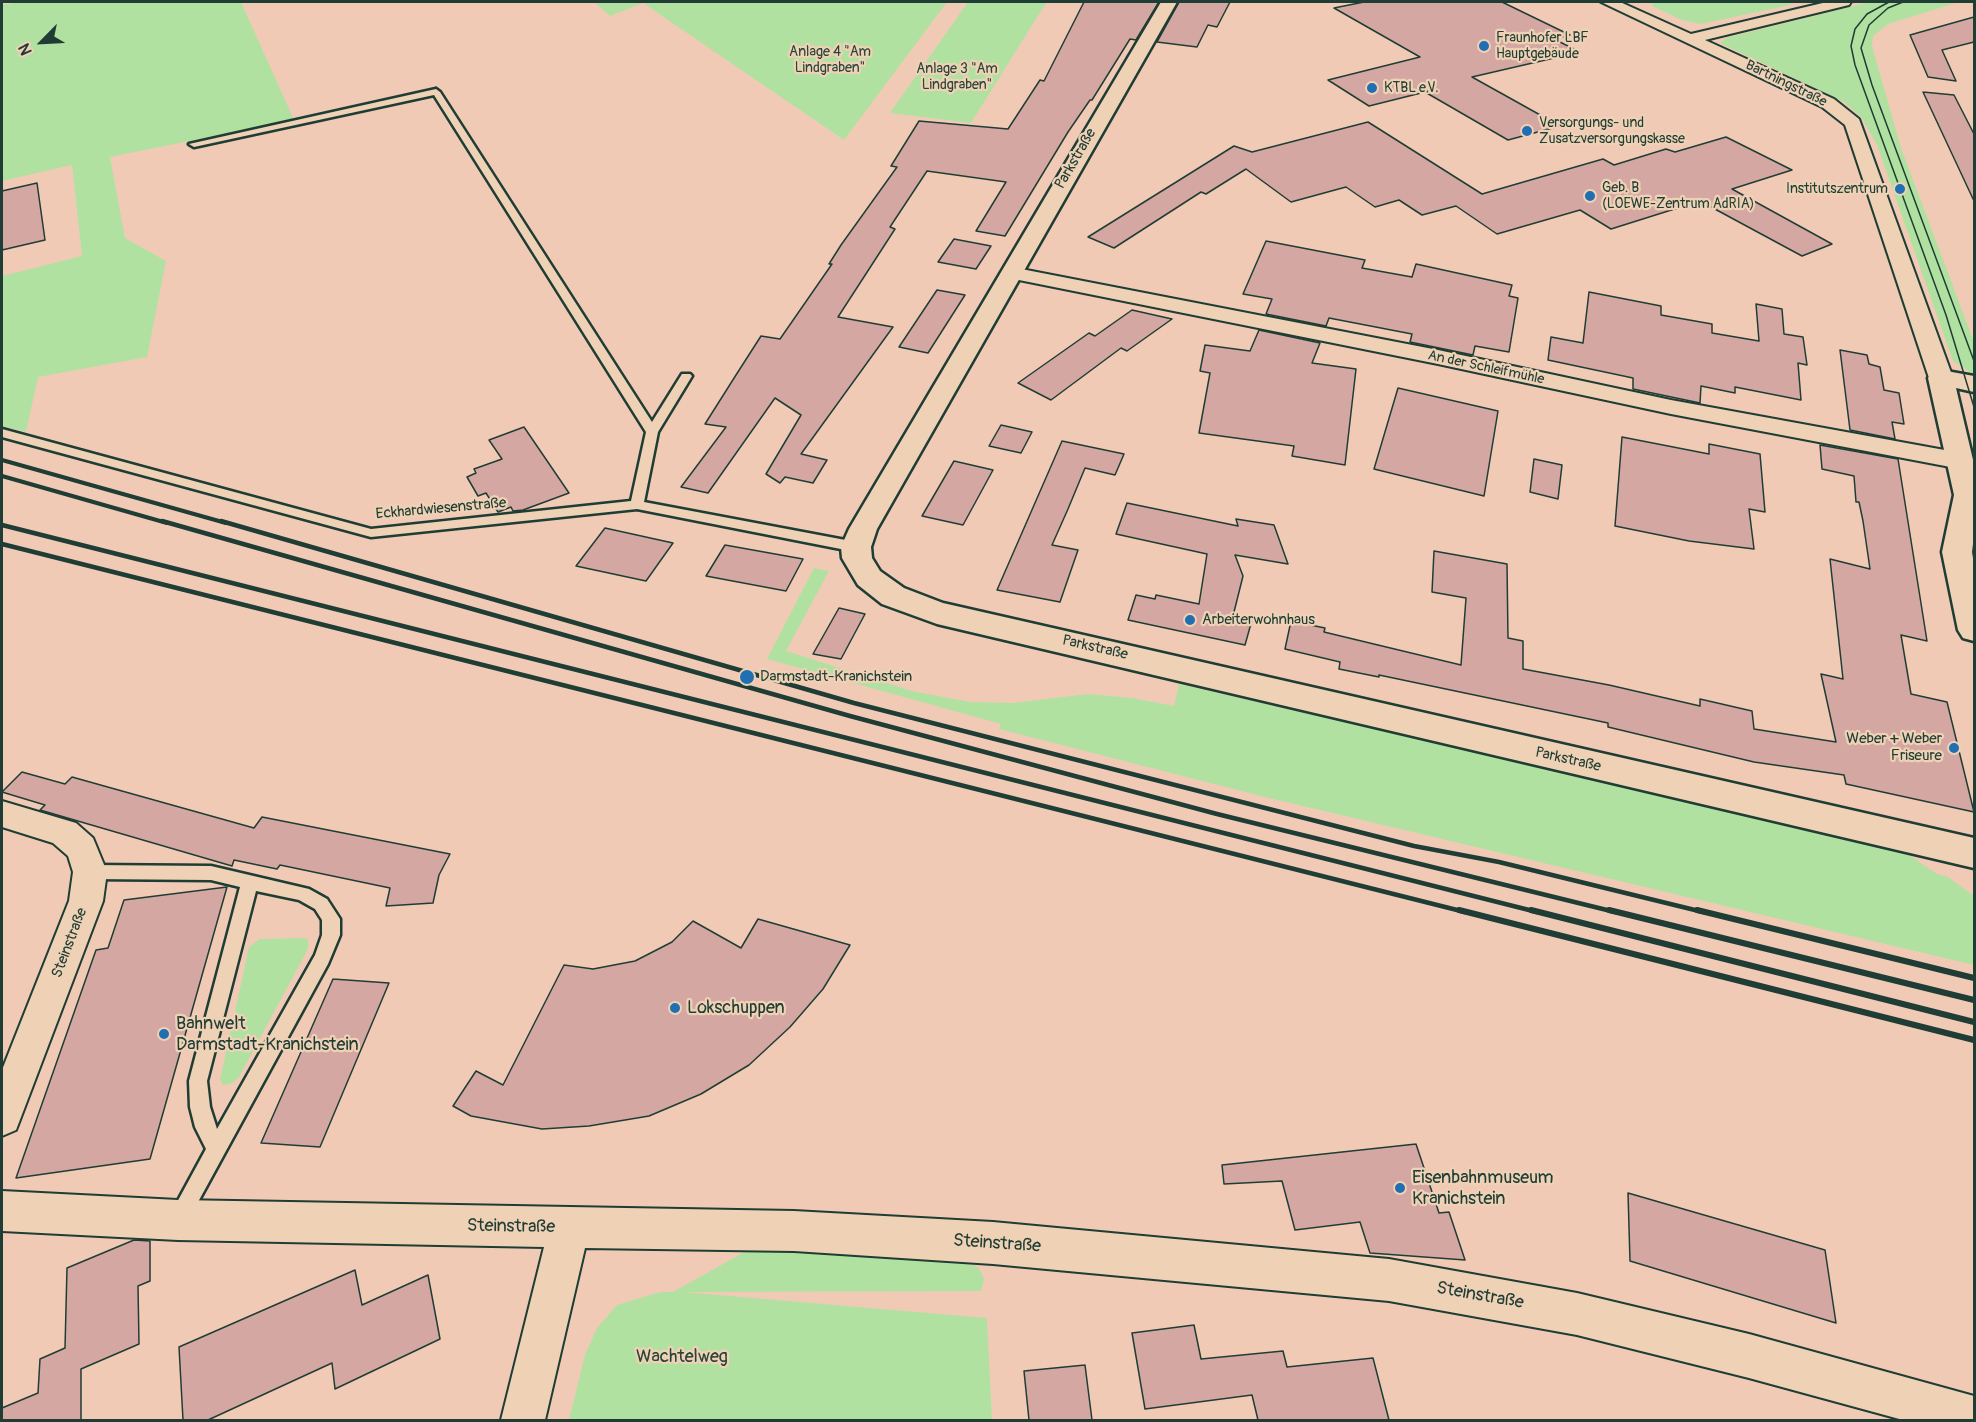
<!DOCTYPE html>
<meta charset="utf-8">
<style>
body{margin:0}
#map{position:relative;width:1976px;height:1422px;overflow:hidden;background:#f1cab6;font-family:Pangolin,sans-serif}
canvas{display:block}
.frame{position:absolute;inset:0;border:3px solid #1f3d34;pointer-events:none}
.north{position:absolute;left:12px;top:12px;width:60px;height:60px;-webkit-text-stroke:4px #efd1b5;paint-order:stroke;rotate:246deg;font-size:16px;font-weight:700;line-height:24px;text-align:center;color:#1f3d34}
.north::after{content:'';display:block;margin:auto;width:21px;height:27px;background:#1f3d34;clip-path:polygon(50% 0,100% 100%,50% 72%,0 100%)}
</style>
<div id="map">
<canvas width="1976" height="1422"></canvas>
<div class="frame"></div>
<div class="north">N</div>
</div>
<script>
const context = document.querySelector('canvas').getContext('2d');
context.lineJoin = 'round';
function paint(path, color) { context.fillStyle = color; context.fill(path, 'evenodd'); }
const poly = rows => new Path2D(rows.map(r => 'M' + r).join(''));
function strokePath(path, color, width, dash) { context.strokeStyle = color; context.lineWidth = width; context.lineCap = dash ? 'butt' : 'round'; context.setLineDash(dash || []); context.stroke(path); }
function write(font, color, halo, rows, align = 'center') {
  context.font = font + ' Pangolin,sans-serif'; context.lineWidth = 4.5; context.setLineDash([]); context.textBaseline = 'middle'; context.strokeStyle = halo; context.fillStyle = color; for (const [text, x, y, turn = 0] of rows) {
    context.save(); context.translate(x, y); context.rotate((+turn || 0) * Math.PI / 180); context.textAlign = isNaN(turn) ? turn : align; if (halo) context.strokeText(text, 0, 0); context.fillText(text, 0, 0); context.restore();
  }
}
const green = poly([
 [20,2,241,2,294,120,110,157,125,238,166,261,147,357,38,377,26,432,2,426,2,276,82,256,72,165,2,181,2,5],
 [594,2,947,2,844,140,643,3,610,16],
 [968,2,1046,3,971,123,890,113],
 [1650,2,1784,2,1794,4,1701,24,1682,20,1654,7],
 [1870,2,1959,2,1888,24,1873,36,1872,46,1901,148,1974,342,1974,375,1953,361,1877,145,1862,118,1844,102,1720,43,1726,38],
 [814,568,829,571,786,651,912,691,970,702,1013,703,1088,694,1132,698,1174,706,1179,684,1883,846,1909,855,1937,874,1948,877,1974,896,1974,965,1265,797,999,729,1001,724,767,659],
 [303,938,308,939,308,949,239,1077,233,1083,223,1085,220,1080,249,947,260,939],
 [755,1246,964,1260,979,1268,984,1279,981,1291,683,1292,987,1318,992,1420,569,1420,585,1355,597,1328,617,1305,660,1292,673,1292]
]);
const building = poly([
 [1084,2,1159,2,1136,40,1130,39,1092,100,1090,100,1068,132,1005,236,976,231,1006,182,927,171,890,227,895,229,838,317,893,327,801,454,827,460,813,483,785,477,780,483,766,474,801,415,775,398,708,493,681,487,726,427,705,424,736,375,761,336,780,339,832,264,829,264,841,245,897,167,891,166,919,121,1008,129,1040,80,1044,81,1084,2],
 [1179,2,1230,2,1217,27,1208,25,1197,47,1157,42,1179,2],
 [1364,2,1502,2,1570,35,1554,39,1580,52,1472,77,1560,126,1508,140,1425,92,1369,106,1328,80,1420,57,1334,8,1364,2],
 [1974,17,1974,42,1942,50,1956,81,1928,77,1910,35,1974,17],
 [1923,92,1954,95,1974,134,1974,201,1923,92],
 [1368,122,1482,194,1603,159,1614,165,1666,149,1675,152,1726,137,1792,170,1732,189,1832,244,1802,256,1700,201,1611,229,1580,210,1497,234,1456,206,1422,215,1399,200,1375,207,1346,187,1291,202,1246,169,1206,194,1201,192,1114,248,1088,237,1234,146,1252,152,1368,122],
 [37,183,45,240,2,250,2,191,37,183],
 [954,239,991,246,976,269,938,262,954,239],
 [1266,241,1365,260,1362,268,1412,277,1416,264,1512,285,1509,296,1518,298,1509,352,1475,346,1473,355,1410,342,1412,334,1329,318,1326,326,1266,314,1272,299,1243,294,1266,241],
 [937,290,965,295,928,353,899,347,937,290],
 [1589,292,1661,306,1661,315,1712,324,1712,333,1759,341,1756,304,1782,309,1784,334,1803,337,1807,365,1798,363,1801,400,1735,387,1735,393,1701,386,1700,403,1633,389,1633,378,1548,360,1551,337,1583,343,1589,292],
 [1132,310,1172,319,1127,351,1121,348,1051,400,1018,383,1089,333,1095,336,1132,310],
 [1259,330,1320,343,1312,363,1356,369,1345,465,1292,456,1294,446,1199,433,1210,373,1200,371,1205,345,1250,351,1259,330],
 [1840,350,1867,355,1869,364,1880,367,1884,390,1899,393,1904,424,1892,422,1895,439,1850,430,1840,350],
 [1398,388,1498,411,1484,496,1374,469,1398,388],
 [1001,425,1032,432,1021,453,989,446,1001,425],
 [524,427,569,493,523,510,513,511,511,507,498,512,486,493,478,496,467,477,476,473,474,469,502,459,489,440,524,427],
 [1622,437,1709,454,1709,444,1760,454,1765,512,1749,509,1754,549,1689,541,1615,526,1622,437],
 [1062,441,1124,454,1115,475,1085,468,1068,509,1052,545,1078,550,1060,602,997,590,1062,441],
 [1820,445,1898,459,1927,641,1901,635,1911,694,1947,702,1974,812,1846,784,1844,775,1754,762,1608,727,1608,723,1379,675,1379,677,1339,669,1340,662,1285,649,1291,621,1325,628,1324,632,1461,665,1466,598,1432,592,1434,551,1507,564,1508,638,1523,641,1523,669,1609,685,1700,706,1700,699,1752,711,1754,729,1836,742,1821,674,1843,679,1830,559,1870,569,1863,521,1859,502,1856,502,1854,476,1822,469,1820,445],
 [1534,459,1562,465,1558,499,1530,492,1534,459],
 [954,461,993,470,963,525,922,516,954,461],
 [1127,503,1238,526,1236,519,1274,525,1288,564,1235,555,1243,576,1233,616,1252,620,1245,645,1128,620,1136,595,1155,599,1156,595,1199,604,1207,554,1116,534,1127,503],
 [605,528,673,543,646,581,576,566,605,528],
 [725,545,803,559,786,591,706,576,725,545],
 [839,608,865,614,841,659,813,654,839,608],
 [22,772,65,784,72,777,254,828,262,817,450,854,439,875,433,903,386,906,390,888,280,865,277,869,234,860,232,866,40,810,45,805,2,792,22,772],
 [227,887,150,1159,16,1178,96,950,108,948,124,900,227,887],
 [758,919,850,945,823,989,790,1027,749,1065,701,1094,649,1116,589,1126,542,1129,471,1116,453,1106,476,1071,503,1085,564,965,593,969,635,961,672,942,693,921,741,948,758,919],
 [333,979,389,983,320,1147,261,1143,333,979],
 [1416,1144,1439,1213,1449,1212,1465,1260,1370,1253,1360,1222,1295,1230,1282,1181,1224,1184,1222,1165,1416,1144],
 [1628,1193,1825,1250,1836,1323,1630,1261,1628,1193],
 [134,1240,150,1241,150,1281,138,1286,139,1344,81,1369,81,1420,2,1420,2,1408,38,1393,40,1359,65,1348,67,1268,134,1240],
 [355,1270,362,1305,428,1275,440,1339,335,1389,332,1363,208,1420,183,1420,179,1347,355,1270],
 [1194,1325,1201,1359,1283,1351,1287,1367,1373,1358,1389,1420,1258,1420,1252,1395,1145,1409,1132,1333,1194,1325],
 [1085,1365,1092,1420,1029,1420,1024,1371,1085,1365]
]);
const lane = poly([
 [436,89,440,92,652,422,682,374,690,374,692,376,658,432,644,502,856,542,861,544,863,547,861,550,856,552,637,509,371,537,2,437,2,429,371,529,631,501,646,432,434,95,194,147,189,144,436,89],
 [90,865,211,866,309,889,327,899,340,919,340,935,328,964,186,1224,179,1227,172,1224,169,1217,206,1149,195,1127,190,1107,189,1081,240,887,211,880,90,879,84,877,82,872,84,867,90,865],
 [256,891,299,900,315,909,322,920,322,935,315,955,217,1129,210,1107,207,1081,256,891]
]);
const street = poly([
 [1601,2,1620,2,1691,34,1827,2,1851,2,1849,5,1705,40,1834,99,1859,119,1953,378,1949,383,1941,385,1933,383,1929,378,1845,125,1822,107,1601,2],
 [1011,267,1438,350,1671,400,1961,453,1970,455,1973,461,1970,467,1961,469,1671,414,1438,364,1004,277,1001,273,1004,269,1011,267],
 [2,801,76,823,93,838,107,872,103,901,21,1117,16,1130,2,1136,2,1070,69,901,73,872,68,856,53,843,2,827,2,801],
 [2,1191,178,1200,794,1211,993,1222,1389,1259,1577,1293,1749,1334,1974,1396,1974,1420,1903,1420,1749,1378,1577,1335,1389,1301,993,1264,794,1251,585,1248,545,1420,501,1420,544,1247,178,1240,2,1231,2,1191]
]);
const secondary = poly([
 [1161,2,1177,2,877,529,871,547,872,558,880,571,904,588,943,603,1974,838,1974,868,937,624,882,604,858,585,842,558,841,547,849,529,1161,2],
 [1941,370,1974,376,1974,392,1956,388,1974,464,1974,536,1972,552,1974,564,1974,641,1963,638,1958,630,1942,552,1954,495,1928,378,1932,373,1941,370]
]);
const tram = poly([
 [1889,2,1867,14,1855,29,1851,46,1855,65,1946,315,1974,407],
 [1903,2,1888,8,1869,25,1861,48,1872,85,1974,361]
]);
const railFar2 = poly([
 [2,460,226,523],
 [2,476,167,523]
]);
const railFar1 = poly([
 [162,521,850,716,1217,814,1615,912],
 [221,521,854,703,1414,846,1499,862,1703,912],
 [2,525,1537,912],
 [2,544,1465,912]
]);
const rail = poly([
 [1459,910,1974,1040],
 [1531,910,1974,1022],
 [1609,910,1974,1000],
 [1697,910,1974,978]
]);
const markers = [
 [1484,46,6,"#1f6fb2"],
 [1372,88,6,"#1f6fb2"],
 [1527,131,6,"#1f6fb2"],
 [1900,189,6,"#1f6fb2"],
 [1590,196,6,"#1f6fb2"],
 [1190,620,6,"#1f6fb2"],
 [747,677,8,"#1f6fb2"],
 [1954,748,6,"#1f6fb2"],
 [675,1008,6,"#1f6fb2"],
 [164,1034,6,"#1f6fb2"],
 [1400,1188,6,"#1f6fb2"]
];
const farPoinames = [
 ["Fraunhofer LBF",1496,38],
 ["Hauptgebäude",1496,54],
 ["KTBL e.V.",1384,88],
 ["Versorgungs- und",1539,123],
 ["Zusatzversorgungskasse",1539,139],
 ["Geb. B",1602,188],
 ["(LOEWE-Zentrum AdRIA)",1602,204],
 ["Institutszentrum",1888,189,"right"]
];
const farParknames = [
 ["Anlage 4 \"Am",830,52],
 ["Lindgraben\"",830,68],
 ["Anlage 3 \"Am",957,69],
 ["Lindgraben\"",957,85]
];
const farStreetnames = [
 ["Bartningstraße",1786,84,26],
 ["An der Schleifmühle",1486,368,12]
];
const streetNames = [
 ["Parkstraße",1076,159,-60],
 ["Eckhardwiesenstraße",441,509,-5],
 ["Parkstraße",1095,648,13],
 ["Parkstraße",1568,760,13],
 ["Steinstraße",70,943,-69]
];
const poiNames = [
 ["Arbeiterwohnhaus",1202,620],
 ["Darmstadt-Kranichstein",760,677],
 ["Weber + Weber",1942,739,"right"],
 ["Friseure",1942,756,"right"]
];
const nearPoinames = [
 ["Lokschuppen",687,1008],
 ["Bahnwelt",176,1024],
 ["Darmstadt-Kranichstein",176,1045],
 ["Eisenbahnmuseum",1412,1178],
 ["Kranichstein",1412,1199]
];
const nearStreetnames = [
 ["Steinstraße",511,1227,1],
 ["Steinstraße",997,1244,4],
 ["Steinstraße",1480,1296,10]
];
const nearParknames = [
 ["Wachtelweg",682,1357]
];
paint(green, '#b1e1a1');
paint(building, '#d4a7a2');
strokePath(building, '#1f3d34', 1.5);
strokePath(lane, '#1f3d34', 5);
strokePath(street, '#1f3d34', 4);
strokePath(secondary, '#1f3d34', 5);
paint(lane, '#efd1b5');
paint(street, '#efd1b5');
paint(secondary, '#efd1b5');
strokePath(tram, '#1f3d34', 1.5);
strokePath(railFar2, '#1f3d34', 4);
strokePath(railFar1, '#1f3d34', 4.5);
strokePath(rail, '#1f3d34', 6);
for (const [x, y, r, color] of markers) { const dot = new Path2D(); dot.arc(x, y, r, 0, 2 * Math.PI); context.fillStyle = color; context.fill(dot); strokePath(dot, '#efd1b5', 2); }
write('14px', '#1f3d34', '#efd1b5', farPoinames, 'left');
write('14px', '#264539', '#efd1b5', farParknames);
write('14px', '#1f3d34', '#efd1b5', farStreetnames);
write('15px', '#1f3d34', '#efd1b5', streetNames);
write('15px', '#1f3d34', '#efd1b5', poiNames, 'left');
write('18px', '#1f3d34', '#efd1b5', nearPoinames, 'left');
write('18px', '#1f3d34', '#efd1b5', nearStreetnames);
write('18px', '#264539', '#efd1b5', nearParknames);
</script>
